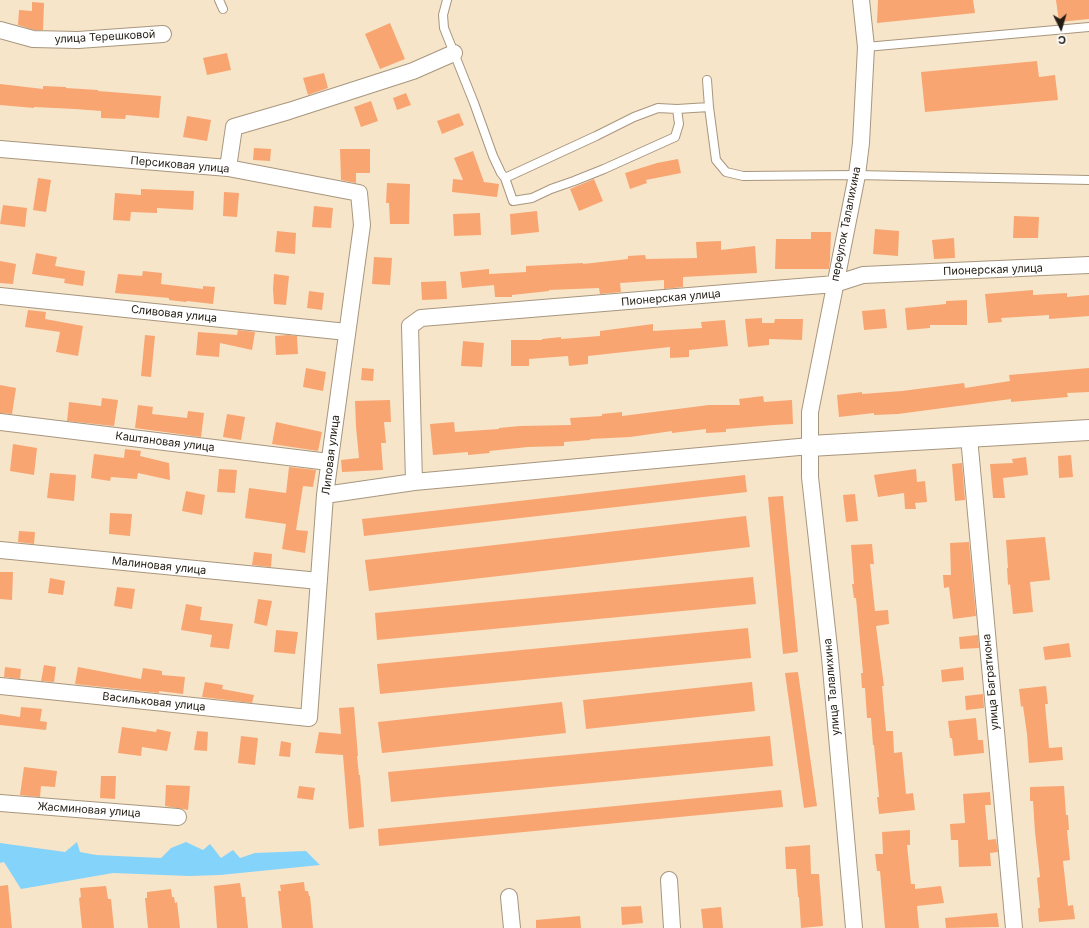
<!DOCTYPE html>
<meta charset="utf-8">
<style>
body{margin:0}
#map{position:relative;width:1089px;height:928px;overflow:hidden;background:#f7e5ca;font-family:Inter,sans-serif}
canvas{display:block}
.north{position:absolute;left:1041px;top:8px;width:40px;height:40px;-webkit-text-stroke:3px #fff;paint-order:stroke;rotate:175deg;font-size:11px;font-weight:700;line-height:16px;text-align:center;color:#221c12}
.north::after{content:'';display:block;margin:auto;width:14px;height:18px;background:#221c12;clip-path:polygon(50% 0,100% 100%,50% 72%,0 100%)}
</style>
<div id="map">
<canvas width="1089" height="928"></canvas>
<div class="north">С</div>
</div>
<script>
const context = document.querySelector('canvas').getContext('2d');
context.lineJoin = 'round';
function paint(path, color) { context.fillStyle = color; context.fill(path, 'evenodd'); }
const poly = rows => new Path2D(rows.map(r => 'M' + r).join(''));
function strokePath(path, color, width, dash) { context.strokeStyle = color; context.lineWidth = width; context.lineCap = dash ? 'butt' : 'round'; context.setLineDash(dash || []); context.stroke(path); }
function write(font, color, halo, rows, align = 'center') {
  context.font = font + ' Inter,sans-serif'; context.lineWidth = 3; context.setLineDash([]); context.textBaseline = 'middle'; context.strokeStyle = halo; context.fillStyle = color; for (const [text, x, y, turn = 0] of rows) {
    context.save(); context.translate(x, y); context.rotate((+turn || 0) * Math.PI / 180); context.textAlign = isNaN(turn) ? turn : align; if (halo) context.strokeText(text, 0, 0); context.fillText(text, 0, 0); context.restore();
  }
}
const water = poly([
 [77,842,80,852,96,855,161,858,171,848,186,842,203,850,210,844,221,858,233,850,240,858,255,853,306,851,320,865,220,875,189,876,113,873,21,889,4,862,0,863,0,843,65,852]
]);
const building = poly([
 [878,0,973,0,975,13,877,23],
 [1056,0,1089,0,1089,19,1059,22],
 [32,2,44,3,43,30,34,30,18,25,19,10,32,11],
 [390,23,405,59,380,69,365,34],
 [227,53,231,70,207,75,203,58],
 [1037,61,1039,77,1055,75,1058,100,925,112,921,72],
 [324,73,328,88,308,95,303,78],
 [0,84,43,89,43,86,66,87,66,88,98,90,98,91,161,96,159,118,126,115,125,119,101,118,101,111,75,109,34,107,34,108,0,105],
 [406,93,411,105,397,110,393,98],
 [371,101,378,121,361,127,354,107],
 [459,113,464,125,442,134,437,121],
 [187,116,211,120,207,141,183,137],
 [254,148,271,149,270,161,253,160],
 [340,149,370,149,370,173,356,173,356,183,341,180],
 [473,151,484,182,499,184,497,197,452,192,453,179,463,180,454,158],
 [678,159,681,173,646,180,647,183,630,189,625,173,657,163],
 [38,178,51,180,46,212,33,210],
 [594,179,603,201,579,211,570,189],
 [387,183,410,184,409,224,390,224,389,203,386,203],
 [141,189,194,191,193,210,157,208,157,213,131,212,130,221,113,220,115,193,141,195],
 [224,192,239,193,237,217,223,216],
 [3,205,27,208,25,227,0,224],
 [314,206,333,208,331,228,312,227],
 [537,211,539,232,511,235,510,214],
 [480,213,481,235,454,236,453,214],
 [1014,216,1039,217,1038,238,1013,238],
 [875,229,899,231,898,256,873,254],
 [277,231,296,233,295,254,275,252],
 [811,232,831,232,830,260,829,269,775,269,776,239,811,239],
 [954,238,955,258,934,259,932,240],
 [721,241,721,250,755,246,757,273,683,277,683,287,664,289,664,280,620,283,621,292,600,294,599,288,549,290,549,291,512,295,512,297,495,297,494,285,462,288,460,272,489,269,489,274,526,272,526,266,583,263,583,264,628,259,628,256,645,255,646,259,697,258,696,242],
 [36,253,57,257,55,266,85,271,83,286,64,283,65,279,32,274],
 [374,257,392,258,390,285,372,284],
 [0,261,16,264,13,284,0,283],
 [143,271,162,273,161,284,203,289,203,286,215,287,213,304,187,301,186,302,169,300,169,298,115,293,118,274,142,276],
 [274,274,289,276,286,305,274,304,273,289],
 [446,281,447,299,422,300,421,282],
 [1033,290,1033,295,1067,293,1067,297,1089,295,1089,316,1049,319,1049,315,1001,318,1002,322,988,323,985,294],
 [309,291,324,293,322,310,307,308],
 [967,300,967,325,930,325,930,328,907,330,905,308,946,304,946,301],
 [885,309,887,328,864,330,862,311],
 [28,310,46,312,45,319,83,326,78,356,56,352,60,332,25,327],
 [762,318,762,323,774,323,775,319,803,319,802,340,769,339,769,345,748,347,745,319],
 [725,320,728,346,689,350,689,357,670,358,670,347,588,356,588,364,569,366,568,356,529,359,529,366,511,366,511,340,542,340,542,339,561,337,561,339,600,336,600,331,653,324,653,331,702,328,701,322],
 [238,330,255,332,252,350,220,343,219,357,196,355,198,332,237,335],
 [145,335,155,336,151,377,141,376],
 [288,335,297,336,298,354,276,355,275,336],
 [463,341,484,343,482,367,461,366],
 [306,368,326,372,323,391,303,387],
 [362,368,374,369,373,381,361,380],
 [1089,368,1089,392,1067,393,1068,397,1011,402,1011,399,898,414,874,415,874,413,839,417,837,395,862,392,862,394,902,391,964,383,965,388,1010,381,1009,375],
 [0,385,16,388,12,414,0,413],
 [763,396,764,402,792,400,793,424,773,425,726,429,726,432,706,433,706,429,672,433,672,431,630,437,590,439,590,440,564,442,564,446,528,447,489,451,490,453,468,455,468,452,433,455,430,424,454,422,455,432,499,429,499,428,520,426,571,425,570,418,602,416,602,414,622,412,622,416,709,405,740,405,739,399],
 [102,398,118,400,114,426,67,421,69,402,101,406],
 [390,400,391,422,384,422,386,443,381,443,383,470,342,472,341,460,359,458,356,427,355,401],
 [138,405,153,407,152,414,187,418,188,411,204,413,201,437,135,428],
 [227,414,245,417,241,440,223,437],
 [276,422,322,432,318,451,272,444],
 [13,444,37,448,34,475,10,471],
 [125,449,141,451,140,456,169,463,170,480,138,473,137,479,111,477,110,481,91,478,94,454,124,458],
 [1071,455,1073,477,1059,478,1058,456],
 [1026,457,1028,475,1003,478,1005,498,993,498,990,464,1013,463,1012,459],
 [962,463,965,500,955,501,952,464],
 [289,467,316,470,313,487,303,486,296,530,308,531,305,553,282,549,286,524,245,518,249,488,286,493],
 [219,469,237,470,235,493,217,492],
 [916,469,917,482,925,481,927,502,915,503,916,509,905,509,904,493,878,497,874,475],
 [50,473,76,475,74,501,47,498],
 [745,475,747,492,364,536,362,519],
 [186,491,205,495,202,515,182,511],
 [855,494,858,521,846,522,843,495],
 [783,496,798,652,783,654,768,497],
 [110,513,132,514,130,536,109,534],
 [746,516,750,547,369,591,365,560],
 [19,531,35,532,34,544,18,542],
 [1045,537,1050,580,1030,582,1033,612,1013,614,1010,584,1008,585,1007,568,1008,568,1006,540],
 [969,542,976,616,953,619,949,587,944,588,943,575,951,575,950,543],
 [872,544,874,564,870,564,875,611,888,610,889,624,876,626,884,686,882,686,886,731,893,731,894,753,902,752,906,794,913,793,915,810,879,814,877,797,879,797,874,745,873,745,871,718,867,718,865,688,862,688,861,673,863,673,856,598,854,598,852,584,854,584,851,545],
 [254,552,272,554,271,567,252,565],
 [0,572,13,572,12,600,0,599],
 [753,577,756,604,377,640,375,613],
 [50,578,65,581,63,595,48,593],
 [117,587,135,589,132,609,114,606],
 [258,599,272,601,267,626,254,623],
 [186,604,202,607,200,620,233,624,229,649,210,647,212,635,181,630],
 [748,628,751,658,380,694,377,664],
 [276,630,298,632,295,654,274,652],
 [978,635,979,648,960,649,959,637],
 [1069,643,1071,657,1045,660,1043,647],
 [44,665,56,667,54,682,41,681],
 [5,667,21,669,20,679,4,677],
 [78,667,141,679,143,668,162,671,162,675,185,677,183,694,159,691,159,693,75,684],
 [963,667,964,680,942,682,941,670],
 [798,672,817,806,804,808,785,673],
 [205,682,223,685,222,689,254,695,252,703,202,697],
 [752,682,755,711,586,729,583,700],
 [1046,686,1048,704,1045,704,1049,748,1062,747,1063,760,1029,763,1027,734,1023,706,1021,707,1019,689],
 [983,694,984,708,966,710,965,696],
 [562,702,566,733,382,753,378,722],
 [21,707,42,709,40,721,47,722,46,730,0,725,0,714,20,717],
 [354,707,358,756,357,756,359,775,360,775,364,827,349,829,343,755,315,753,319,732,341,734,339,708],
 [976,718,978,740,983,740,984,753,954,756,952,738,950,738,948,721],
 [122,727,156,732,157,729,171,732,167,751,142,747,141,756,118,753],
 [197,731,208,732,207,751,194,750],
 [241,736,258,738,255,765,238,763],
 [770,736,773,766,391,802,388,772],
 [281,741,291,743,290,757,279,756],
 [24,767,57,771,55,787,41,786,40,797,20,795],
 [101,776,116,776,115,799,100,798],
 [166,785,190,786,188,810,165,806],
 [299,786,315,788,313,800,297,798],
 [1064,786,1066,815,1068,815,1069,830,1067,830,1070,860,1063,861,1068,906,1073,905,1075,919,1039,922,1038,908,1040,908,1037,878,1040,877,1035,832,1033,801,1030,801,1030,787],
 [781,790,783,807,379,846,378,829],
 [990,792,991,805,985,805,988,840,996,839,998,852,990,853,991,866,959,867,958,840,951,840,950,824,965,823,963,794],
 [910,830,910,845,907,845,911,884,915,884,915,889,941,886,944,903,917,906,919,928,885,928,880,871,877,871,875,854,883,854,882,832],
 [810,845,811,874,819,874,823,926,801,928,799,897,798,897,796,869,786,869,785,847],
 [304,882,305,891,308,891,309,896,310,896,313,928,282,928,278,891,281,891,280,885],
 [240,883,242,897,245,897,248,928,217,928,214,886],
 [8,885,12,928,0,928,0,886],
 [106,886,108,899,111,899,114,928,82,928,79,898,81,897,80,888],
 [171,889,172,897,174,897,175,903,177,902,180,928,148,928,145,898,147,898,147,892],
 [641,906,643,923,622,925,621,907],
 [721,907,723,928,703,928,701,909],
 [997,913,999,927,946,928,945,918],
 [580,916,581,928,536,928,536,920]
]);
const service = poly([
 [219,0,223,9],
 [447,0,443,15,444,28,474,103,493,156,501,173,505,178,513,201,532,198,551,189,574,181,604,169,675,137,679,124,677,109,658,108,634,117,596,136,505,178],
 [866,47,1089,27],
 [707,80,709,107,716,160,726,172,743,176,857,175,1089,180],
 [677,109,709,107]
]);
const minor = poly([
 [0,30,33,39,78,40,163,34],
 [0,149,228,168,359,193,362,225,325,495,309,718,0,686],
 [228,168,234,127,289,111,413,71,454,53],
 [0,296,347,332],
 [0,422,329,462],
 [969,437,1014,928],
 [414,482,410,326,421,318,835,284,863,275,1089,265],
 [325,495,414,482,810,446],
 [0,550,319,581],
 [0,803,178,817],
 [669,880,672,928],
 [509,897,512,928],
 [854,928,830,657,810,477,810,412,857,175,861,143,866,47,861,0]
]);
const tertiary = poly([
 [810,446,1089,430]
]);
const streetNames = [
 ["улица Терешковой",105,37,-3],
 ["Персиковая улица",180,165,5],
 ["переулок Талалихина",846,224,-79],
 ["Пионерская улица",993,270,-2],
 ["Пионерская улица",671,298,-5],
 ["Сливовая улица",174,314,6],
 ["Каштановая улица",165,442,7],
 ["Липовая улица",331,455,-83],
 ["Малиновая улица",159,566,6],
 ["улица Багратиона",991,682,-95],
 ["улица Талалихина",832,687,-95],
 ["Васильковая улица",154,702,6],
 ["Жасминовая улица",89,810,4]
];
paint(water, '#83d3fa');
paint(building, '#f8a571');
strokePath(service, '#a7967e', 10);
strokePath(minor, '#a7967e', 18);
strokePath(tertiary, '#a7967e', 22);
strokePath(service, '#fff', 8);
strokePath(minor, '#fff', 16);
strokePath(tertiary, '#fff', 20);
write('11px', '#221c12', '#fff', streetNames);
</script>
